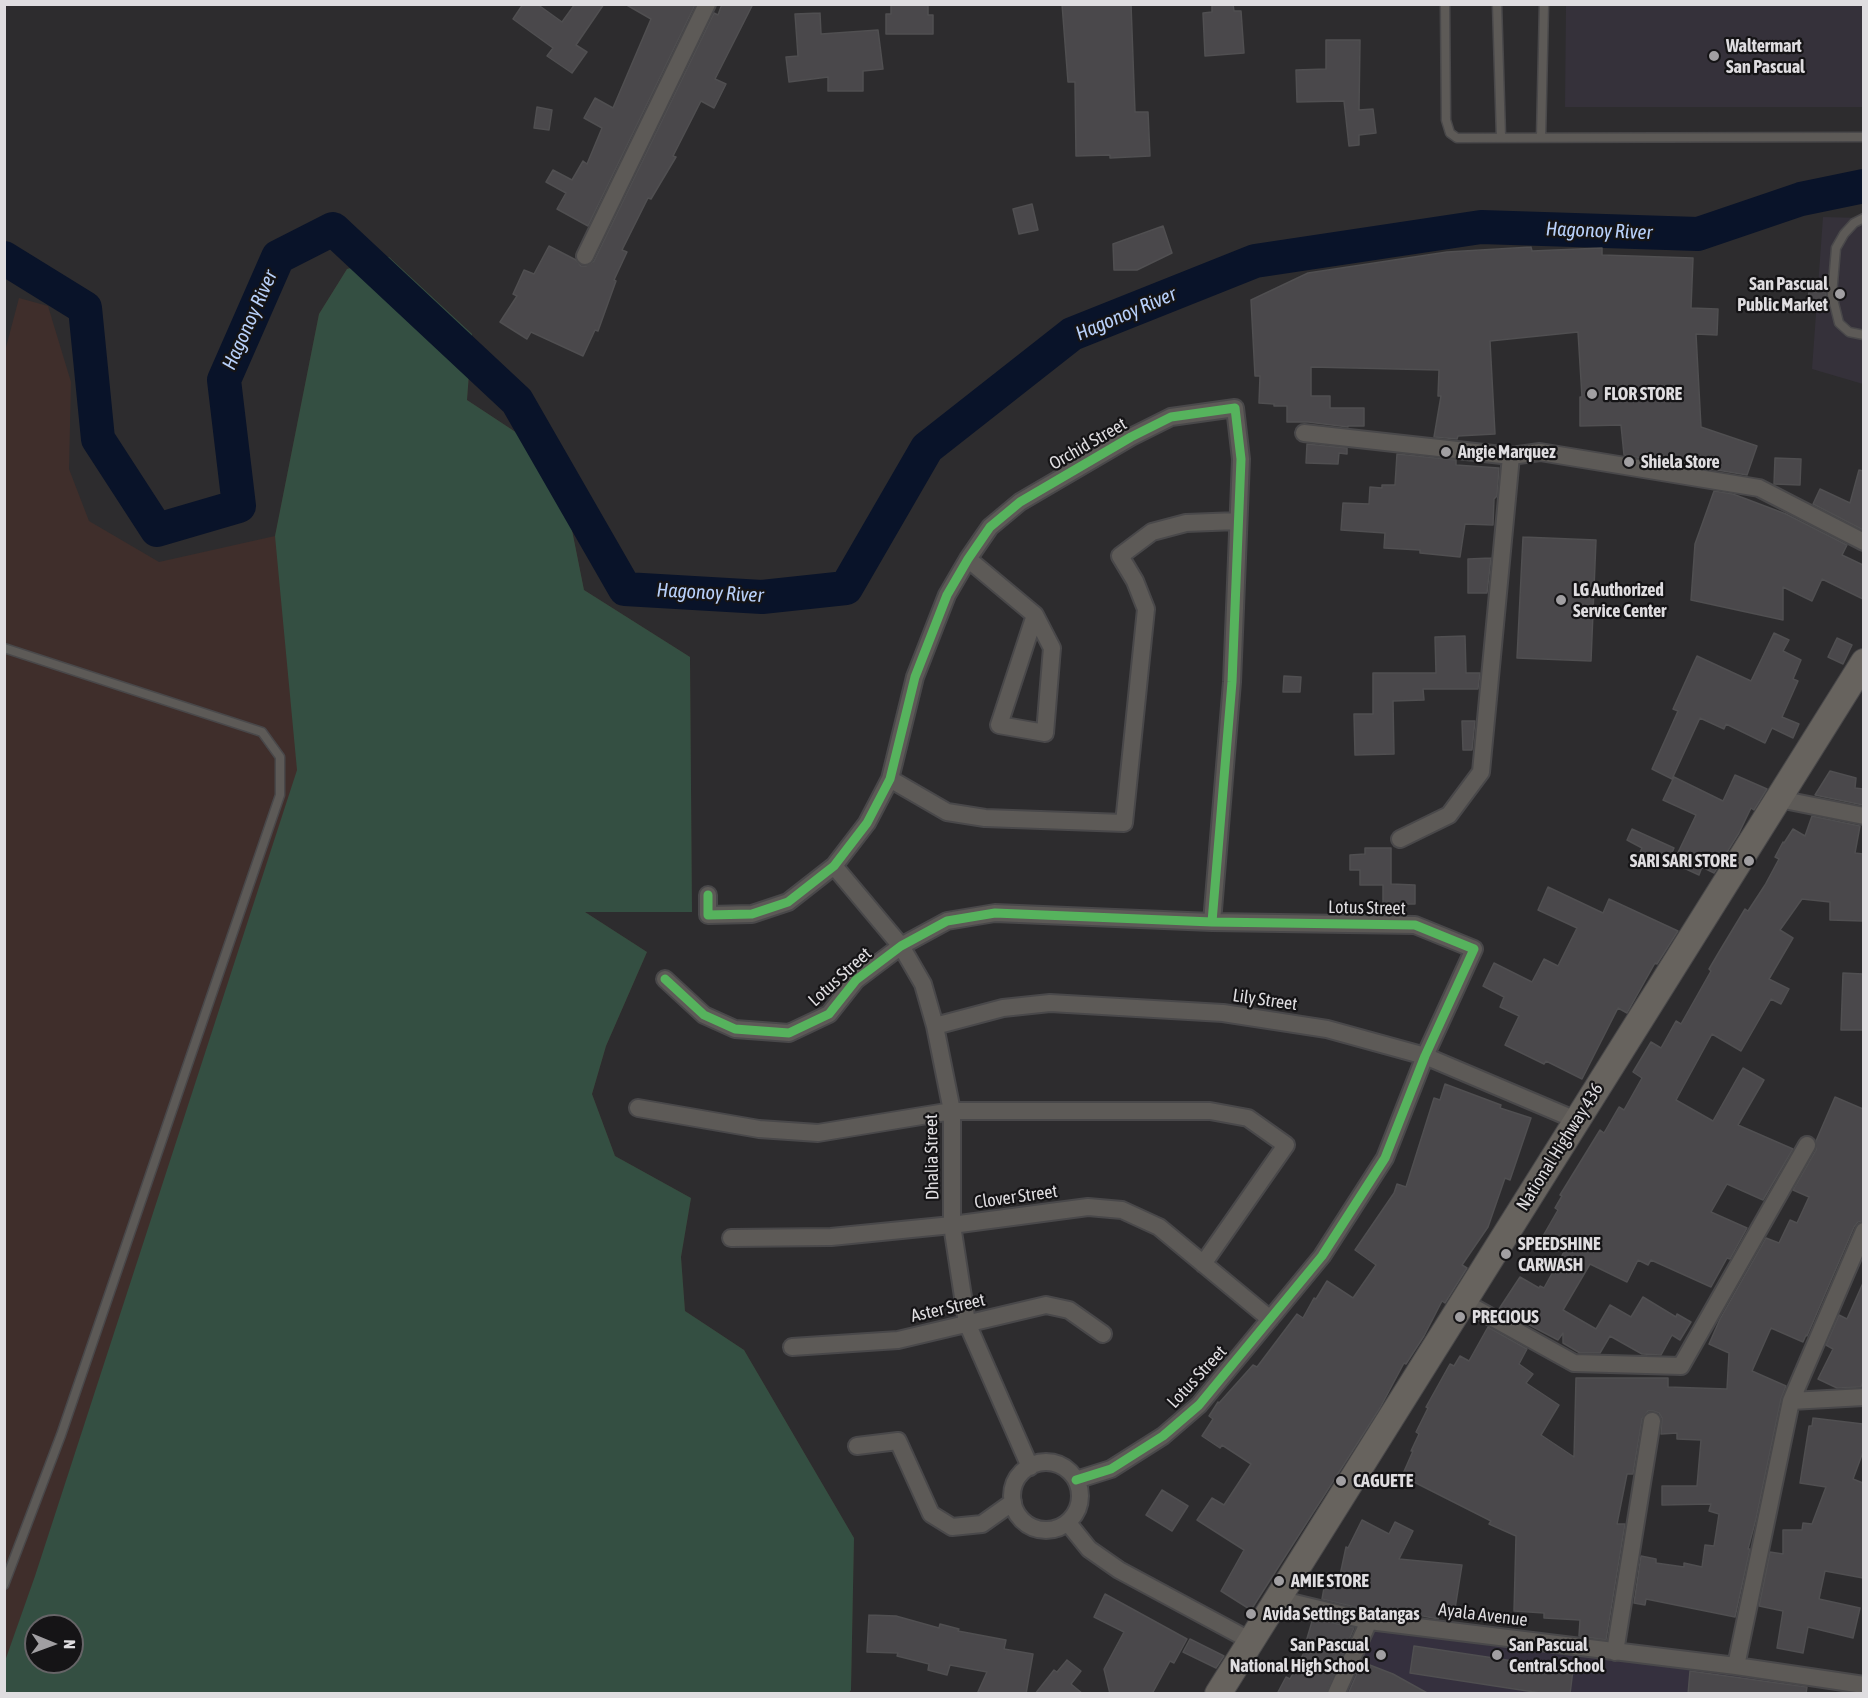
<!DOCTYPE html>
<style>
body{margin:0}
#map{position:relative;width:1868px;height:1698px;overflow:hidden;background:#2d2c2e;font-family:"Asap Condensed",sans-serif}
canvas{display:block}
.frame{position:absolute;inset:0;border:6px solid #dfdde0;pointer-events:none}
.north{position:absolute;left:24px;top:1614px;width:60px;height:60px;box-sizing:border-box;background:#151416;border:2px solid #666467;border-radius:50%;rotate:91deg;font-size:16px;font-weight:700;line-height:24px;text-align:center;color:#dfdde0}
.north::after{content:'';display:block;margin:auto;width:21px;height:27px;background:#a19fa2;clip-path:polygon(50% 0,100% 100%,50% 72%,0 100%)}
</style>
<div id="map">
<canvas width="1868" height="1698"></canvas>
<div class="frame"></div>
<div class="north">N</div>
</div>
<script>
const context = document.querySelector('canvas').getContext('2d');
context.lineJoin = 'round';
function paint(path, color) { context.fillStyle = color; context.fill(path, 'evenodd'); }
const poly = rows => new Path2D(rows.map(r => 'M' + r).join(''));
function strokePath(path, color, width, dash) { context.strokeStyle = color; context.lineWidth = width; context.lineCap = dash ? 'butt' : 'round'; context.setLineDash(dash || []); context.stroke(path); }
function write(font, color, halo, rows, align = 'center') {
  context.font = font + ' "Asap Condensed",sans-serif'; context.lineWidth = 4.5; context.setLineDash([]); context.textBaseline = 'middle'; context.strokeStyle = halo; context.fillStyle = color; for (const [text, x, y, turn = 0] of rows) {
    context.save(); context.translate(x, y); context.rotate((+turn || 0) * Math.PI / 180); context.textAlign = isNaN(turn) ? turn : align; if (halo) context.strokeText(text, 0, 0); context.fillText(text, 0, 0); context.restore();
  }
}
const built = poly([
 [1566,5,1863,5,1863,107,1565,107],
 [1823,217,1863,218,1863,384,1812,369]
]);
const industrial = poly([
 [389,257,472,334,467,400,558,460,584,590,690,657,692,912,585,912,647,952,606,1046,592,1094,615,1156,691,1198,681,1257,685,1311,744,1350,854,1538,851,1690,849,1694,5,1694,4,355,19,298,48,306,71,382,69,469,89,521,159,562,275,536,319,314,347,269],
 [36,1626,72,1626,72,1662,36,1662]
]);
const education = poly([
 [1368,1629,1801,1680,1799,1694,1340,1694]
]);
const green = poly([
 [389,257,472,334,467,400,558,460,584,590,690,657,692,912,585,912,647,952,606,1046,592,1094,615,1156,691,1198,681,1257,685,1311,744,1350,854,1538,851,1690,849,1693,5,1693,5,1661,35,1576,297,770,275,536,319,314,347,269],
 [36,1626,72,1626,72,1662,36,1662]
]);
const river = poly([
 [4,258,85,308,98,439,157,530,239,506,224,380,278,257,333,229,517,401,625,589,762,597,846,588,927,448,1072,334,1255,261,1481,227,1698,234,1801,199,1864,186]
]);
const building = poly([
 [523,4,537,4,562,22,575,4,604,4,576,45,587,52,572,73,547,56,553,48,513,19,523,4],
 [625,4,695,5,588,226,557,209,566,193,546,182,553,170,572,180,583,161,587,164,602,128,584,118,595,98,613,108,651,19,625,4],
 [722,4,753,4,715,79,726,84,714,108,701,101,673,156,676,157,651,199,648,198,622,250,627,252,614,280,616,281,598,331,595,330,583,356,531,332,527,339,500,322,517,296,513,294,524,270,534,274,549,246,576,260,581,266,586,266,594,261,714,13,718,15,722,4],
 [891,4,928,4,928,15,933,15,933,34,886,34,886,14,891,14,891,4],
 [1062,4,1131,4,1135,112,1148,112,1150,156,1110,158,1110,155,1076,156,1075,82,1068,82,1062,4],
 [1212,4,1233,4,1234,11,1241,11,1244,53,1205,56,1203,13,1212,12,1212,4],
 [820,13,821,34,878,30,883,69,863,71,863,91,828,91,828,77,789,82,786,57,798,56,795,14,820,13],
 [1326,40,1360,40,1359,110,1373,109,1376,133,1359,135,1359,145,1349,146,1344,101,1297,102,1296,70,1326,69,1326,40],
 [537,107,552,110,549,130,534,128,537,107],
 [1032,204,1038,230,1019,234,1013,209,1032,204],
 [1163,226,1172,253,1137,270,1114,270,1113,244,1163,226],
 [1531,247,1532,251,1602,248,1602,255,1693,258,1691,308,1718,309,1717,335,1696,334,1701,427,1757,446,1747,475,1693,466,1693,464,1677,464,1624,455,1621,425,1580,426,1580,397,1582,397,1578,332,1490,341,1495,434,1458,436,1457,439,1434,437,1441,396,1438,396,1439,370,1311,367,1311,396,1330,396,1330,408,1364,408,1364,426,1348,426,1348,427,1308,422,1287,422,1287,406,1274,406,1274,404,1259,403,1260,376,1255,376,1251,300,1308,273,1447,252,1531,247],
 [1810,284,1826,285,1826,301,1808,300,1810,284],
 [1307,444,1347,448,1347,454,1339,453,1338,464,1306,463,1307,444],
 [1397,454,1456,460,1456,465,1499,468,1497,496,1494,499,1493,525,1465,524,1460,557,1420,553,1420,550,1384,548,1385,533,1341,530,1343,503,1369,504,1370,487,1382,488,1382,485,1395,485,1397,454],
 [1775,458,1801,459,1800,485,1774,484,1775,458],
 [1859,470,1863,471,1863,530,1813,504,1820,489,1850,503,1859,470],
 [1714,491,1733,494,1786,514,1847,545,1842,555,1863,565,1863,599,1822,579,1812,601,1783,587,1783,620,1691,600,1695,544,1714,491],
 [1523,537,1596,540,1591,661,1517,658,1523,537],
 [1491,558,1487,593,1468,593,1468,559,1491,558],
 [1774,633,1789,640,1783,651,1801,660,1793,679,1798,681,1782,717,1799,724,1793,738,1772,728,1765,743,1726,724,1724,729,1700,718,1672,779,1652,769,1678,711,1673,709,1697,656,1751,681,1774,633],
 [1465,636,1466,673,1480,673,1478,689,1423,689,1424,700,1393,701,1394,754,1355,755,1354,714,1373,714,1373,673,1436,673,1435,637,1465,636],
 [1837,638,1852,645,1843,664,1828,657,1837,638],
 [1284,676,1301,677,1300,692,1283,692,1284,676],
 [1462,721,1475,721,1472,750,1463,750,1462,721],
 [1830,771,1856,778,1855,788,1863,789,1863,805,1815,795,1830,771],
 [1735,775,1767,789,1754,810,1751,808,1739,833,1714,873,1702,867,1699,875,1673,863,1696,815,1663,800,1674,777,1723,801,1735,775],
 [1812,816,1860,826,1855,853,1863,854,1863,921,1830,920,1830,902,1802,899,1780,930,1793,938,1769,979,1789,989,1781,1004,1771,999,1741,1051,1712,1034,1676,1100,1713,1121,1743,1068,1764,1080,1738,1125,1793,1149,1763,1200,1727,1184,1711,1212,1747,1228,1730,1259,1727,1258,1711,1287,1651,1260,1648,1265,1638,1260,1627,1282,1590,1264,1563,1310,1596,1329,1610,1305,1631,1317,1643,1297,1676,1317,1677,1314,1691,1322,1680,1340,1672,1335,1661,1355,1642,1354,1610,1336,1600,1353,1580,1353,1563,1343,1563,1333,1558,1340,1499,1309,1520,1277,1539,1288,1540,1286,1544,1288,1565,1250,1543,1236,1558,1210,1555,1208,1562,1196,1560,1195,1600,1130,1604,1133,1619,1107,1624,1110,1642,1078,1633,1072,1651,1042,1661,1048,1676,1021,1681,1024,1711,971,1709,969,1719,952,1745,909,1748,911,1765,885,1779,859,1775,857,1783,842,1784,843,1793,829,1805,836,1812,816],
 [1632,829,1674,848,1668,862,1659,857,1657,860,1640,852,1642,848,1627,840,1632,829],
 [1365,848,1391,848,1391,884,1415,885,1415,904,1383,904,1383,885,1360,885,1360,870,1350,870,1350,855,1365,854,1365,848],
 [1548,887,1603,913,1609,899,1678,931,1657,964,1655,963,1627,1013,1618,1008,1582,1079,1546,1061,1544,1064,1505,1045,1519,1016,1500,1007,1504,997,1483,986,1494,963,1532,982,1544,959,1558,966,1577,928,1538,910,1548,887],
 [1843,973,1863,974,1863,1030,1841,1030,1843,973],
 [1445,1084,1501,1105,1500,1108,1531,1118,1510,1180,1505,1178,1488,1227,1462,1265,1467,1268,1445,1303,1442,1301,1424,1336,1406,1364,1404,1363,1380,1408,1251,1610,1221,1591,1244,1550,1197,1520,1212,1498,1224,1505,1251,1464,1222,1445,1220,1448,1202,1436,1213,1419,1209,1416,1218,1402,1219,1403,1253,1365,1257,1367,1297,1314,1303,1318,1314,1298,1316,1299,1327,1281,1353,1298,1376,1265,1355,1250,1394,1193,1397,1184,1406,1187,1434,1098,1440,1100,1445,1084],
 [1835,1097,1863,1109,1863,1221,1858,1222,1854,1227,1807,1336,1806,1335,1803,1342,1771,1328,1752,1371,1786,1386,1781,1399,1756,1519,1748,1549,1750,1549,1735,1617,1646,1599,1645,1605,1634,1603,1641,1556,1656,1559,1656,1563,1684,1567,1684,1563,1702,1567,1705,1545,1714,1546,1719,1514,1709,1511,1711,1504,1662,1505,1662,1486,1697,1486,1701,1440,1677,1439,1677,1433,1661,1434,1662,1418,1659,1413,1653,1411,1648,1411,1642,1419,1633,1474,1627,1474,1617,1524,1625,1524,1606,1640,1579,1636,1580,1620,1544,1618,1544,1613,1514,1611,1516,1536,1489,1524,1491,1521,1402,1476,1413,1451,1411,1451,1419,1434,1416,1432,1428,1408,1426,1407,1450,1364,1454,1366,1460,1356,1469,1361,1488,1327,1527,1349,1519,1364,1533,1374,1526,1383,1559,1405,1541,1435,1574,1457,1576,1378,1668,1378,1668,1387,1727,1389,1729,1353,1709,1344,1720,1319,1766,1238,1779,1243,1790,1220,1797,1223,1809,1197,1793,1190,1816,1150,1816,1141,1835,1097],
 [1863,1283,1863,1381,1861,1387,1837,1388,1818,1379,1833,1349,1826,1345,1839,1315,1847,1319,1863,1283],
 [1813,1418,1863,1424,1863,1452,1853,1479,1863,1483,1863,1578,1825,1571,1819,1599,1860,1608,1853,1638,1808,1627,1803,1653,1777,1648,1783,1611,1759,1606,1770,1552,1783,1554,1783,1530,1802,1530,1803,1523,1812,1524,1826,1487,1800,1483,1809,1426,1812,1426,1813,1418],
 [1162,1490,1188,1506,1172,1531,1146,1515,1162,1490],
 [1362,1520,1389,1534,1395,1522,1413,1531,1399,1559,1462,1565,1454,1615,1440,1612,1438,1619,1403,1612,1403,1615,1371,1611,1322,1599,1326,1577,1339,1580,1346,1547,1348,1548,1362,1520],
 [1105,1594,1187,1639,1174,1663,1170,1661,1152,1694,1110,1694,1104,1669,1124,1632,1094,1617,1105,1594],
 [869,1615,896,1616,939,1628,940,1624,959,1629,958,1631,1006,1640,1004,1649,1033,1654,1026,1694,977,1694,987,1672,950,1665,947,1675,928,1670,929,1664,897,1656,898,1653,867,1652,869,1615],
 [1313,1618,1354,1628,1326,1694,1277,1694,1286,1677,1290,1679,1309,1643,1306,1642,1313,1618],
 [1190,1639,1224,1656,1216,1668,1183,1652,1190,1639],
 [1414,1646,1573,1670,1570,1694,1547,1694,1410,1673,1414,1646],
 [1067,1660,1081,1671,1071,1684,1083,1694,1035,1694,1054,1670,1057,1672,1067,1660],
 [1362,1662,1393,1674,1429,1694,1348,1694,1362,1662],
 [1690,1671,1807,1687,1806,1694,1688,1694,1690,1671]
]);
const service = poly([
 [1445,4,1446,120,1450,133,1457,138,1864,137],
 [1497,4,1501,137],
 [1541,138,1544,4],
 [1864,218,1854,223,1844,234,1836,248,1832,295,1839,323,1849,332,1864,335],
 [4,648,262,732,280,757,280,795,61,1435,4,1585]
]);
const minor = poly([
 [585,256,707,4],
 [1304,433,1511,456,1540,452,1759,488,1864,542],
 [968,559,1035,615,1052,648,1045,733,999,725,1035,615],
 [890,779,947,812,985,818,1124,823,1146,609,1135,581,1120,556,1152,532,1186,523,1238,521],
 [1779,799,1864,816],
 [1400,839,1449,815,1481,772,1511,456],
 [834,866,901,946,923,984,935,1026,952,1111,952,1225,967,1323,1030,1467],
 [708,895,708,915,752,914,788,902,834,866,867,823,890,779,915,677,947,595,968,559,990,527,1020,502,1131,437,1171,417,1235,408,1241,459,1232,682,1212,922],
 [665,979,704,1015,735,1029,789,1033,829,1014,856,980,901,946,947,921,995,913,1212,922,1415,925,1474,949,1425,1056,1385,1158,1322,1256,1199,1405,1163,1436,1111,1469,1076,1480],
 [935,1026,1003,1008,1050,1003,1223,1013,1327,1029,1425,1056,1576,1120],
 [638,1108,759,1129,818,1133,952,1111,1210,1111,1248,1118,1286,1145,1203,1264],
 [731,1238,831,1237,952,1225,1088,1207,1122,1210,1159,1227,1270,1319],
 [1464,1302,1574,1363,1681,1366,1807,1145],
 [792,1347,898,1340,1046,1305,1069,1310,1103,1334],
 [1791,1401,1864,1397],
 [857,1446,898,1441,931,1514,952,1527,982,1524,1013,1502],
 '1012 1496a34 34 0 1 1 68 0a34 34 0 1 1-68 0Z',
 [1068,1523,1089,1549,1119,1570,1251,1641],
 [1278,1599,1369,1621,1736,1666,1864,1685],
 [1615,1652,1652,1421],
 [1736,1666,1791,1401,1864,1231],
 [1336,1694,1369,1621]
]);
const primary = poly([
 [1218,1694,1864,662]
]);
const cycleway = poly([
 [708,895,708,915,752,914,788,902,834,866,867,823,890,779,915,677,947,595,968,559,990,527,1020,502,1131,437,1171,417,1235,408,1241,459,1232,682,1212,922],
 [665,979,704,1015,735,1029,789,1033,829,1014,856,980,901,946,947,921,995,913,1212,922,1415,925,1474,949,1425,1056,1385,1158,1322,1256,1199,1405,1163,1436,1111,1469,1076,1480]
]);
const markers = [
 [1714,56,6,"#a19fa2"],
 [1840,294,6,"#a19fa2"],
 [1592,394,6,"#a19fa2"],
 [1446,452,6,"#a19fa2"],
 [1629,462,6,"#a19fa2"],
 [1561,600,6,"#a19fa2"],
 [1749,861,6,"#a19fa2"],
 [1506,1254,6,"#a19fa2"],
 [1460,1317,6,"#a19fa2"],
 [1341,1481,6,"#a19fa2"],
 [1279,1581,6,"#a19fa2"],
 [1251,1614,6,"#a19fa2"],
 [1381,1655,6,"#a19fa2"],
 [1497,1655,6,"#a19fa2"]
];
const poiNames = [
 ["Waltermart",1726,46],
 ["San Pascual",1726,67],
 ["San Pascual",1828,284,"right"],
 ["Public Market",1828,305,"right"],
 ["FLOR STORE",1604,394],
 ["Angie Marquez",1458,452],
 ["Shiela Store",1641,462],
 ["LG Authorized",1573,590],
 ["Service Center",1573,611],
 ["SARI SARI STORE",1737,861,"right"],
 ["SPEEDSHINE",1518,1244],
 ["CARWASH",1518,1265],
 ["PRECIOUS",1472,1317],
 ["CAGUETE",1353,1481],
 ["AMIE STORE",1291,1581],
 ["Avida Settings Batangas",1263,1614],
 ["San Pascual",1369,1645,"right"],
 ["National High School",1369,1666,"right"],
 ["San Pascual",1509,1645],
 ["Central School",1509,1666]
];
const streetNames = [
 ["Orchid Street",1088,444,-30],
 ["Lotus Street",1367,908,1],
 ["Lotus Street",840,977,-42],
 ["Lily Street",1265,1000,8],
 ["National Highway 436",1560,1147,-58],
 ["Dhalia Street",932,1157,-91],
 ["Clover Street",1016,1197,-8],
 ["Aster Street",948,1308,-13],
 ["Lotus Street",1197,1377,-47],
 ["Ayala Avenue",1483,1615,7]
];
const waterNames = [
 ["Hagonoy River",1599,231,2],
 ["Hagonoy River",1126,314,-23],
 ["Hagonoy River",250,320,-66],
 ["Hagonoy River",710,593,3]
];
paint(built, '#35313a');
paint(industrial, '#3f2e2b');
paint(education, '#35303e');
paint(green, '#344f42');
strokePath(river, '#091329', 34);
paint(building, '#4a484b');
strokePath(building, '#504f51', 1.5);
strokePath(service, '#49484a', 11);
strokePath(minor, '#49484a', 20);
strokePath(primary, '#49484a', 28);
strokePath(service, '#5d5a57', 8);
strokePath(minor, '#5d5a57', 16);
strokePath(primary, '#67635e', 26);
strokePath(cycleway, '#56b35d', 9);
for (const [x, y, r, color] of markers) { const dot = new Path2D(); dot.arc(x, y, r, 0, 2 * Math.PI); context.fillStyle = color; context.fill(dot); strokePath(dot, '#151416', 2); }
write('bold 18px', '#dfdde0', '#151416', poiNames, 'left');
write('18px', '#dfdde0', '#151416', streetNames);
write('italic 20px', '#b8d0fa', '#151416', waterNames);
</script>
